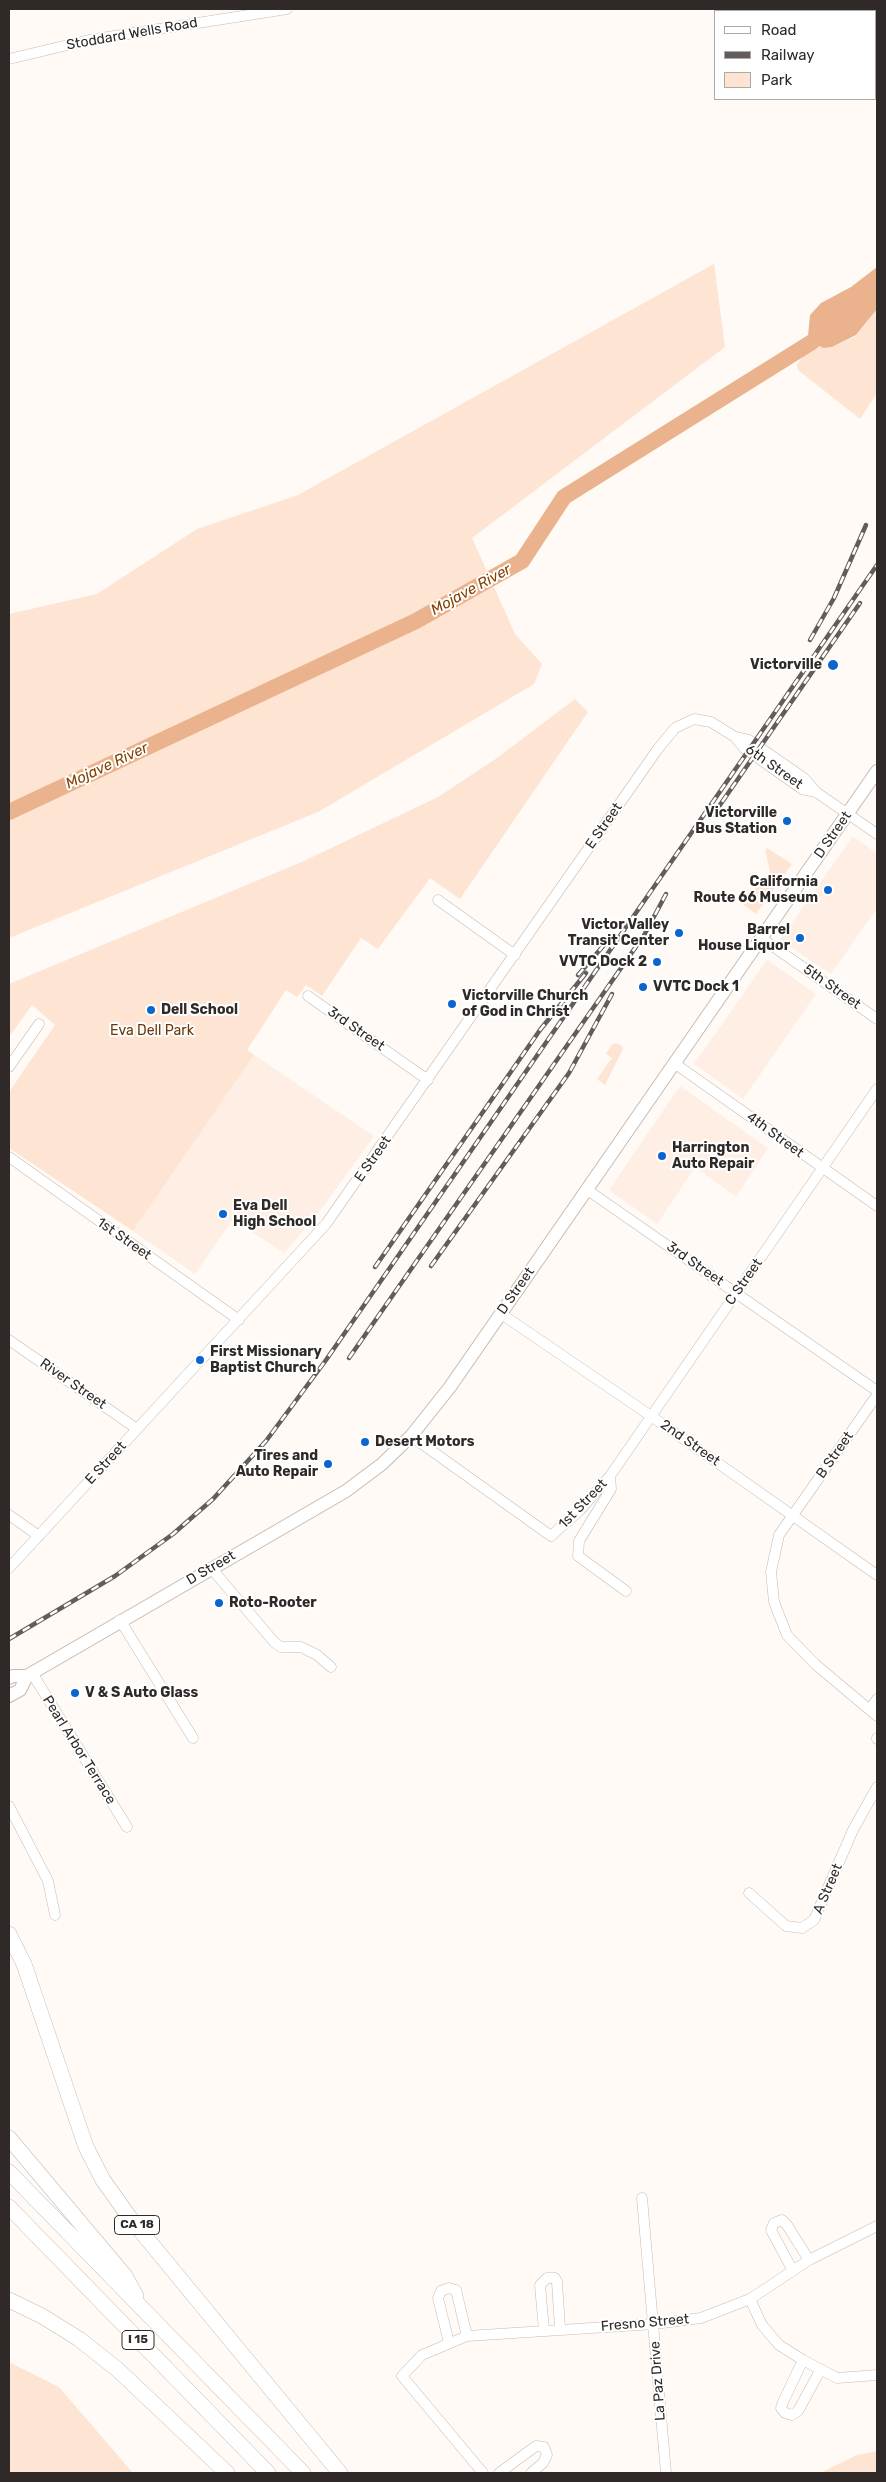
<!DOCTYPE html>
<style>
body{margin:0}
#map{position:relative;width:886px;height:2482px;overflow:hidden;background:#fffaf6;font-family:Rubik,sans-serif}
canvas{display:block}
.frame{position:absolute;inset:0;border:10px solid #2f2a27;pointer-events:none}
.legend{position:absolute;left:714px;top:10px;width:162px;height:90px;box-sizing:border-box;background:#fff;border:1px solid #acaaa9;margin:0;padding:6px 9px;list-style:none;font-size:15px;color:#2f2a27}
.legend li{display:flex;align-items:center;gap:10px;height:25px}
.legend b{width:25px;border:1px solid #acaaa9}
</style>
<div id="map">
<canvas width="886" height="2482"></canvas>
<div class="frame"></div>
<ul class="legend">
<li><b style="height:6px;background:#fff"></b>Road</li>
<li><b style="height:6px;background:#625d5a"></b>Railway</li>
<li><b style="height:14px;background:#fee4d2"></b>Park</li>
</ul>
</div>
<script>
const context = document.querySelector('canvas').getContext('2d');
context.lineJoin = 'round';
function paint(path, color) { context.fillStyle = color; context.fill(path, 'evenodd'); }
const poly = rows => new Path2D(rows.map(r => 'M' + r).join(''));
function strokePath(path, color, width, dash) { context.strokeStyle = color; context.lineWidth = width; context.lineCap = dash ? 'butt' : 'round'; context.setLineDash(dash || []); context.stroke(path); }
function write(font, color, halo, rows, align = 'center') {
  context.font = font + ' Rubik,sans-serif'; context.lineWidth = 4; context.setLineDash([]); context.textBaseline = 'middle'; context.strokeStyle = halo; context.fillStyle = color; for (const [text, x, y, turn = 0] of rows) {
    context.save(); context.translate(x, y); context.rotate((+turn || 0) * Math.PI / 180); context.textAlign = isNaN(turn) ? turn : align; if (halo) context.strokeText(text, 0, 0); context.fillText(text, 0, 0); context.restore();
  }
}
const built = poly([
 [853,836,877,854,877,908,831,974,780,940],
 [767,960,816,994,743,1099,694,1064],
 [254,1055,374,1136,323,1207,284,1253,233,1219,195,1274,133,1231],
 [680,1086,768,1148,736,1197,695,1167,657,1224,609,1190]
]);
const green = poly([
 [714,264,725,347,472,538,515,634,542,664,534,684,318,812,9,938,9,614,97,594,197,529,298,495],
 [877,309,877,393,860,419,798,370,797,365,812,342,823,348,832,347,856,336],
 [575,699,588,712,460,899,430,878,378,949,361,938,322,996,306,985,297,997,286,990,247,1050,254,1055,133,1231,9,1148,9,1092,55,1025,32,1005,9,1037,9,984,304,861,438,797,497,758],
 [767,848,792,864,756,914,737,900,761,885,767,878,770,871,765,850],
 [616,1043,622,1046,623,1049,605,1085,597,1079,612,1058,606,1054,612,1044],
 [9,2362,59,2387,133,2473,9,2473],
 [877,2451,877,2473,820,2473,857,2455]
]);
const water = poly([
 [877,267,877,309,856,335,832,347,823,348,812,342,808,336,810,315,821,303,851,287]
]);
const river = poly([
 [9,812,416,621,522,561,564,497,812,342,827,328]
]);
const minor = poly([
 [9,59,89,40,287,9],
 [735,737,749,740,804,778,816,792,877,834],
 [438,900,515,955],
 [761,938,877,1019],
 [308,996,428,1080],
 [674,1063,877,1206],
 [9,1067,39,1024],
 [9,1157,239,1320],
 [586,1189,877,1391],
 [500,1313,651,1416,877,1575],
 [9,1340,137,1429],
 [877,1395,779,1535,771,1572,774,1602,787,1635,815,1664,877,1716],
 [411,1436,551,1536,580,1510,610,1476,877,1089],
 [610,1476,611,1489,579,1541,578,1556,626,1591],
 [9,1515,39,1536],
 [9,1568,326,1224,657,750,675,728,694,719,711,722,735,737,744,748,802,789,816,792],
 [211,1568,275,1643,281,1647,301,1647,317,1655,331,1667],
 [120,1620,193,1738],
 [32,1673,127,1827],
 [870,1709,877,1699],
 [877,1738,877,1739],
 [9,1806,48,1881,55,1915],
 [749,1893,786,1926,802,1928,814,1920,853,1830,877,1787],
 [642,2198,666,2473],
 [793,2271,771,2230,774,2223,782,2220,787,2225,809,2260],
 [750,2299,762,2325,779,2345,803,2360,837,2378,877,2375],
 [544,2330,540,2285,547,2278,555,2278,557,2282,560,2329],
 [449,2343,438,2298,441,2291,449,2288,456,2290,467,2336],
 [803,2360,783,2402,781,2408,785,2413,792,2415,798,2411,821,2369],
 [483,2473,402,2376,422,2355,467,2336,654,2324,701,2318,750,2299,809,2260,877,2226],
 [499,2473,536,2446,544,2447,547,2455,543,2463,531,2473]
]);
const major = poly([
 [9,1678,13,1676,27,1676],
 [9,1696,20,1690,27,1676,32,1673,346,1491,382,1464,411,1436,450,1387,877,771]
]);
const highway = poly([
 [9,1934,24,1964,86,2147,103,2180,130,2218,340,2473],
 [9,2138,125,2276,136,2296],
 [9,2172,303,2473],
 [9,2207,268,2473],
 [9,2300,42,2316,79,2339,117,2369,227,2473]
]);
const rail = poly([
 [810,640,834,598,866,525],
 [713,815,860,603],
 [640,943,666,894],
 [578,975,611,937],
 [431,1266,569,1073,612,994],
 [375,1267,540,1030,586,973],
 [349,1358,642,938],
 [9,1639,115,1576,173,1534,213,1499,266,1441,326,1360,877,565]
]);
const markers = [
 [833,665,6,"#0c65ce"],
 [787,821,5,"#0c65ce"],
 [828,890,5,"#0c65ce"],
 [679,933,5,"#0c65ce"],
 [800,938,5,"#0c65ce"],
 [657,962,5,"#0c65ce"],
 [643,987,5,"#0c65ce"],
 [452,1004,5,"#0c65ce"],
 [151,1010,5,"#0c65ce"],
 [662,1156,5,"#0c65ce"],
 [223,1214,5,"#0c65ce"],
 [200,1360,5,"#0c65ce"],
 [365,1442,5,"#0c65ce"],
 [328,1464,5,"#0c65ce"],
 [219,1603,5,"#0c65ce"],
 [75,1693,5,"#0c65ce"]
];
const shields = [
 [137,2225,45],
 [138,2340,32]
];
const shieldNames = [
 ["CA 18",137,2225],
 ["I 15",138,2340]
];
const streetNames = [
 ["Stoddard Wells Road",132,34,-10],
 ["6th Street",774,767,35],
 ["E Street",604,826,-55],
 ["D Street",833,835,-55],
 ["5th Street",832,987,35],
 ["3rd Street",356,1029,35],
 ["4th Street",775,1135,36],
 ["E Street",373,1159,-55],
 ["1st Street",124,1239,35],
 ["3rd Street",695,1264,35],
 ["C Street",744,1282,-55],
 ["D Street",516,1291,-55],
 ["River Street",73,1384,35],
 ["2nd Street",690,1443,35],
 ["B Street",835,1455,-55],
 ["E Street",106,1463,-47],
 ["1st Street",583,1504,-46],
 ["D Street",211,1568,-30],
 ["Pearl Arbor Terrace",79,1750,58],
 ["A Street",828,1889,-67],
 ["Fresno Street",645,2323,-5],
 ["La Paz Drive",658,2381,-94]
];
const poiNames = [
 ["Victorville",822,665,"right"],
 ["Victorville",777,813,"right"],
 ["Bus Station",777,829,"right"],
 ["California",818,882,"right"],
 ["Route 66 Museum",818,898,"right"],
 ["Victor Valley",669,925,"right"],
 ["Transit Center",669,941,"right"],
 ["Barrel",790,930,"right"],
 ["House Liquor",790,946,"right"],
 ["VVTC Dock 2",647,962,"right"],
 ["VVTC Dock 1",653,987],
 ["Victorville Church",462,996],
 ["of God in Christ",462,1012],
 ["Dell School",161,1010],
 ["Harrington",672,1148],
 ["Auto Repair",672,1164],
 ["Eva Dell",233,1206],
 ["High School",233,1222],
 ["First Missionary",210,1352],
 ["Baptist Church",210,1368],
 ["Desert Motors",375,1442],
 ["Tires and",318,1456,"right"],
 ["Auto Repair",318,1472,"right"],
 ["Roto-Rooter",229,1603],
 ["V & S Auto Glass",85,1693]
];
const parkNames = [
 ["Eva Dell Park",152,1031]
];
const waterNames = [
 ["Mojave River",471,590,-29],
 ["Mojave River",107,766,-25]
];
paint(built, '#feeee3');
paint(green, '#fee4d2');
paint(water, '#eab38d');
strokePath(river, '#eab38d', 16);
strokePath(minor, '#c6bab1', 11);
strokePath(major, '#c6bab1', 14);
strokePath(highway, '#c6bab1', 16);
strokePath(minor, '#fff', 10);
strokePath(major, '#fff', 12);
strokePath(highway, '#fff', 15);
strokePath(rail, '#625d5a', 4.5);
strokePath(rail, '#fff', 2.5, [8]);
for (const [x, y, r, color] of markers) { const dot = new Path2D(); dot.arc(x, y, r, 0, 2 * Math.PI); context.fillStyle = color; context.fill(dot); strokePath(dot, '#fff', 2); }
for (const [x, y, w] of shields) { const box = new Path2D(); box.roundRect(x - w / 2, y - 9.5, w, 19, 4); context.fillStyle = '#fff'; context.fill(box); strokePath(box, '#2f2a27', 1); }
write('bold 12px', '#2f2a27', null, shieldNames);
write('14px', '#2f2a27', '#fff', streetNames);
write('bold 14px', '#2f2a27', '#fff', poiNames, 'left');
write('14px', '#693709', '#fff', parkNames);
write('italic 15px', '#834200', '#fff', waterNames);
</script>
